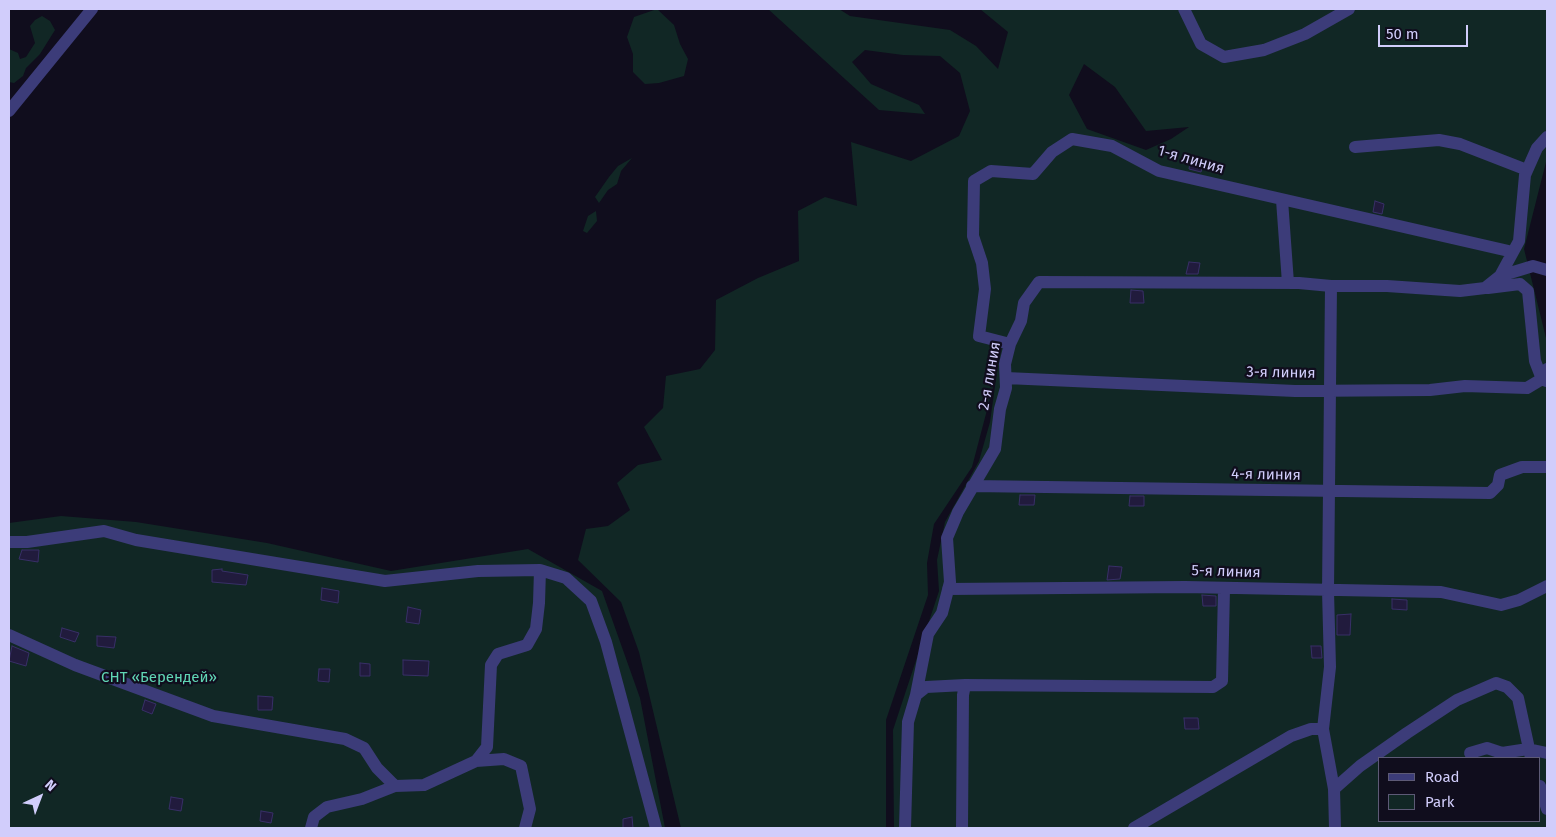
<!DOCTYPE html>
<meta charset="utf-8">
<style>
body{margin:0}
#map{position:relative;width:1556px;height:837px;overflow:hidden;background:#100d1d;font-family:"Fira Sans",sans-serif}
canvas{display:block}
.frame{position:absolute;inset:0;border:10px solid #d1cdfb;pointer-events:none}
.legend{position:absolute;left:1378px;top:757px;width:162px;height:65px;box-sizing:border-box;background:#100d1d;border:1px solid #5d5a76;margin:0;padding:6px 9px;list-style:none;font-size:15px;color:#d1cdfb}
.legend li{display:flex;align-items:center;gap:10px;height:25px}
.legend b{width:25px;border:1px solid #5d5a76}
.north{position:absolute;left:15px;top:772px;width:50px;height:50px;-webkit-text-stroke:4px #100d1d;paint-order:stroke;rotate:43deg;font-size:14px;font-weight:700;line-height:20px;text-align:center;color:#d1cdfb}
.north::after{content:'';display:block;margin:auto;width:18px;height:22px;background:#d1cdfb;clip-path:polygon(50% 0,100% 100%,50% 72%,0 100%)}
.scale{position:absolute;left:1378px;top:25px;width:90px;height:22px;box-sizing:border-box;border:2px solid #d1cdfb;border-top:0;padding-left:6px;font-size:15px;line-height:18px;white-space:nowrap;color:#d1cdfb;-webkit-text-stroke:4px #100d1d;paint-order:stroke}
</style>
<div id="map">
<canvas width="1556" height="837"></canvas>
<div class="frame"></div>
<ul class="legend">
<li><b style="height:6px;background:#3c3c79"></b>Road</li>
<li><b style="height:14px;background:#112725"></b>Park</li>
</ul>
<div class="north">N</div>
<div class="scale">50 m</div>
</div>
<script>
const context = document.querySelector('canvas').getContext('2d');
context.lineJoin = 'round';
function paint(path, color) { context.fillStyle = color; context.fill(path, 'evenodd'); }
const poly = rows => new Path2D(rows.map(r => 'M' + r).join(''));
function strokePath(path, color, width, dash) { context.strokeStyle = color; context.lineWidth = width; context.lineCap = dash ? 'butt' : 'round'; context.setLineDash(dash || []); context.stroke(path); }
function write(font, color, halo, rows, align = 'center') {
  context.font = font + ' "Fira Sans",sans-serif'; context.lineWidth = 4.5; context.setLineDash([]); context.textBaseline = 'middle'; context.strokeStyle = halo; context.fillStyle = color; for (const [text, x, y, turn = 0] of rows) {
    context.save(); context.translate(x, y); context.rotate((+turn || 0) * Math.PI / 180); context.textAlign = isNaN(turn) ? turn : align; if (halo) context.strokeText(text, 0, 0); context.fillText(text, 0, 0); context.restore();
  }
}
const green = poly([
 [657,9,674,25,680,44,688,59,684,76,659,83,645,84,633,72,633,54,627,37,634,17],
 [768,9,839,9,850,16,950,30,976,46,998,69,1008,32,980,9,1547,9,1547,158,1524,249,1547,342,1547,828,894,828,893,730,939,591,937,560,945,522,979,461,990,422,997,372,972,467,934,524,927,563,928,595,886,720,886,828,681,828,639,652,621,602,578,560,586,529,608,526,630,510,617,483,638,465,662,460,644,427,663,408,666,376,700,369,715,350,716,300,758,278,799,261,798,211,825,197,857,206,851,142,911,161,959,136,970,111,960,73,940,56,903,55,865,50,852,62,871,84,919,105,925,114,879,110],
 [1084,64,1115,87,1146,131,1189,127,1171,139,1146,150,1087,129,1069,95],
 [1380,758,1540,758,1540,821,1380,821],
 [42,16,50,21,55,30,40,54,26,68,23,76,14,83,9,82,9,49,18,53,20,59,26,57,35,43,30,26,35,20],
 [632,158,621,171,617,184,608,190,599,203,595,197,609,177,618,166],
 [596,211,597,221,587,233,583,231,588,216],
 [61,516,136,522,267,543,391,571,528,549,602,591,640,698,665,828,9,828,9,523]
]);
const building = poly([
 [1191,156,1204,159,1201,172,1189,169,1191,156],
 [1375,201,1384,204,1382,214,1373,212,1375,201],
 [1189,262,1200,263,1198,274,1186,274,1189,262],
 [1131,290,1143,291,1144,303,1130,303,1131,290],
 [1020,495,1035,495,1034,505,1019,505,1020,495],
 [1130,496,1144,496,1144,506,1129,506,1130,496],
 [22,550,39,550,38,562,19,559,22,550],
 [1109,566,1122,567,1120,579,1107,580,1109,566],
 [222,569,222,571,248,575,246,585,212,582,212,570,222,569],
 [322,588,339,591,338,603,321,600,322,588],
 [1202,595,1216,596,1216,606,1203,606,1202,595],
 [1392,599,1407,600,1407,610,1392,609,1392,599],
 [408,607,421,610,419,624,406,622,408,607],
 [1351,614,1350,635,1337,635,1337,615,1351,614],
 [62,628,79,633,75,642,60,637,62,628],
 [97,636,116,637,114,648,97,646,97,636],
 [12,646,29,653,26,666,9,661,12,646],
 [1311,646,1321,646,1322,658,1312,658,1311,646],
 [403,660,429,661,428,676,403,675,403,660],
 [360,663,370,664,370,676,360,676,360,663],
 [319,669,330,669,329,682,318,681,319,669],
 [258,696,273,697,272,710,258,710,258,696],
 [145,700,156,704,152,714,142,710,145,700],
 [1184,718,1198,718,1199,729,1185,729,1184,718],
 [171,797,183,799,181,811,169,809,171,797],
 [261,811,273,813,271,823,260,821,261,811],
 [632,817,633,828,623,828,623,819,632,817]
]);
const minor = poly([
 [1184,9,1201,44,1224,57,1264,50,1305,34,1349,9],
 [9,111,92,9],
 [1355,147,1439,140,1460,144,1527,170],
 [1282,200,1288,283],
 [1500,276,1533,266,1547,270],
 [1488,288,1520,284,1528,291,1535,361,1542,379,1546,381],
 [1010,344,979,336,985,289,982,263,973,236,974,181,991,171,1033,174,1052,152,1072,139,1112,146,1159,171,1513,252],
 [1006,378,1295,391,1430,390,1465,386,1527,388,1542,379,1547,369],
 [972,486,1490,493,1498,485,1500,475,1522,467,1547,467],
 [9,542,27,542,104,531,136,540,385,581,478,571,540,570,566,578,591,601,606,642,656,828],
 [948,589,1185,587,1441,592,1501,605,1519,600,1547,586],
 [9,635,75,665,213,716,345,739,364,748,377,768,395,786],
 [916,695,928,634,942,613,950,582,947,538,958,512,995,449,1000,409,1006,388,1005,364,1010,344,1021,321,1024,303,1039,282,1299,283,1331,286],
 [1470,753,1487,748,1502,753,1528,749,1547,753],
 [476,761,504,759,521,766,530,809,525,828],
 [1540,786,1547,809],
 [1334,789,1360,766,1407,733,1457,700,1496,683,1507,687,1518,698,1531,758],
 [311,828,314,817,327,807,362,799,395,786,424,785,476,761,487,747,491,665,498,654,527,645,536,629,539,603,540,570],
 [905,828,908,722,916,695,926,687,965,685],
 [962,828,963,695,965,685,1213,687,1222,681,1224,589],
 [1134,828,1291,736,1311,729,1323,729],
 [1335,828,1334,789,1323,729,1330,667,1328,591,1331,286,1387,286,1460,291,1485,288,1500,276,1519,241,1525,175,1537,148,1547,137]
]);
const streetNames = [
 ["1-я линия",1191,160,16],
 ["3-я линия",1281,373,1],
 ["2-я линия",990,376,-80],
 ["4-я линия",1266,475,1],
 ["5-я линия",1226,572,2]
];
const parkNames = [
 ["СНТ «Берендей»",159,678]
];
paint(green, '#112725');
paint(building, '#211b3d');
strokePath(building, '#382f67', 1);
strokePath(minor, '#3c3c79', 12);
write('15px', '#d1cdfb', '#100d1d', streetNames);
write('15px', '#60d5b4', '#100d1d', parkNames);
</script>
